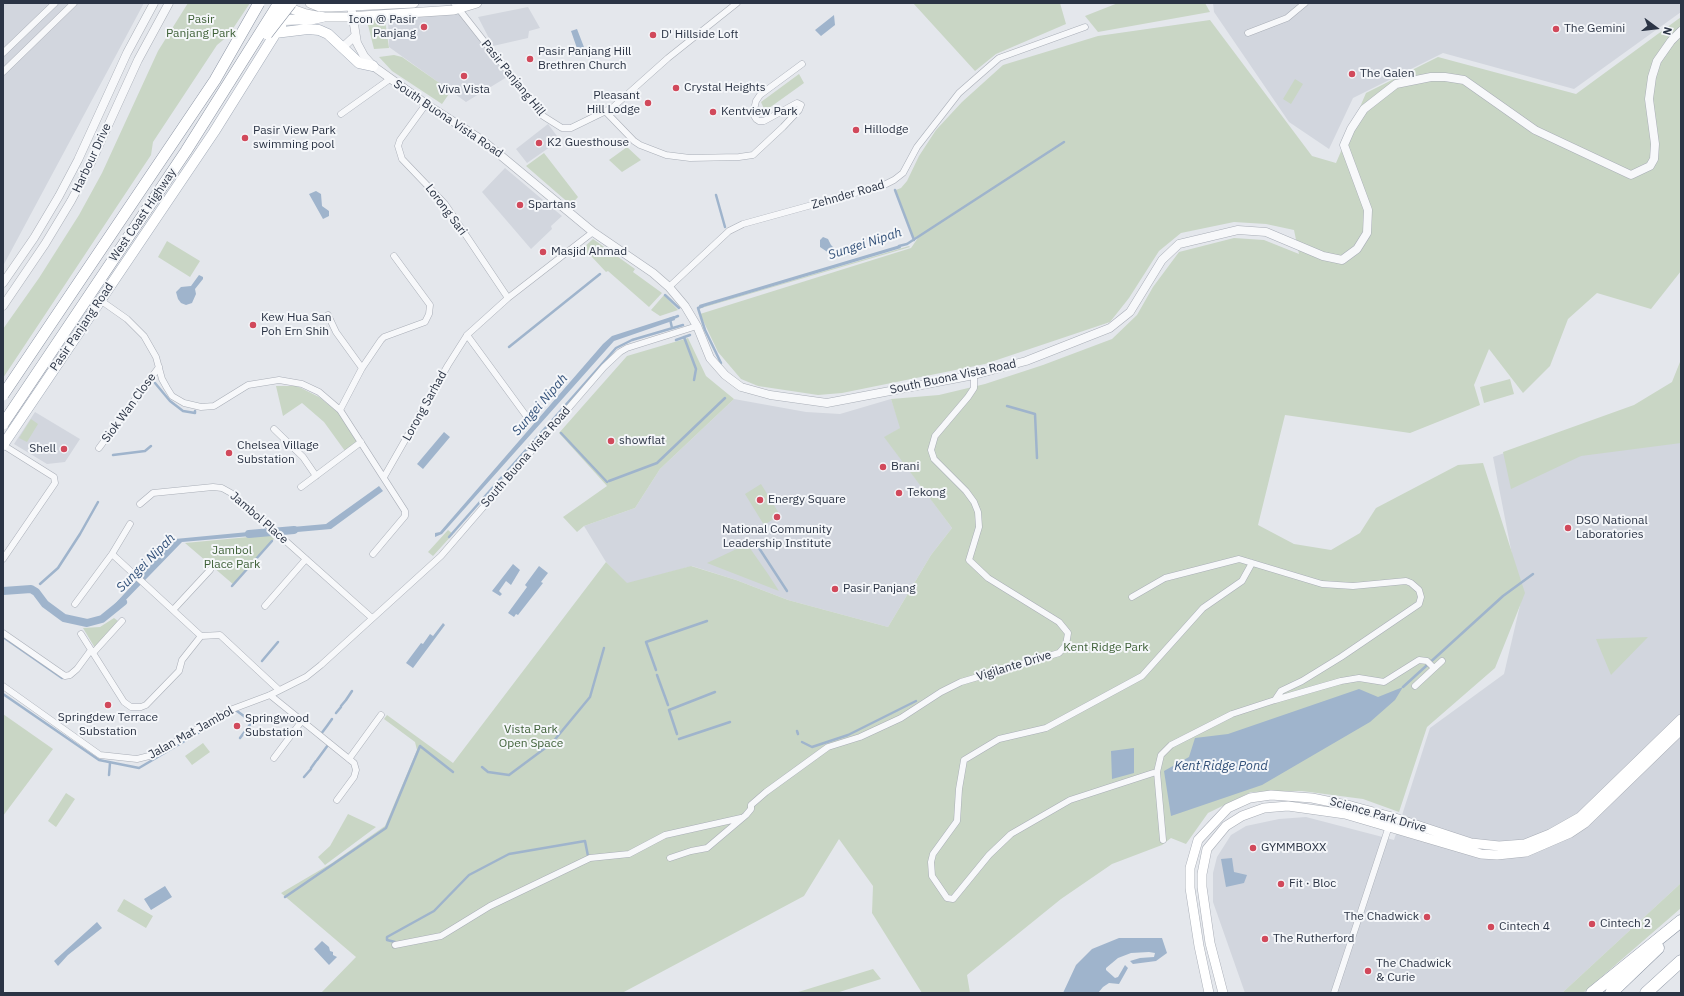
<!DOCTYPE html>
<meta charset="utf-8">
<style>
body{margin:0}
#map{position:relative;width:1684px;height:996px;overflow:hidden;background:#e4e7ec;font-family:"IBM Plex Sans",sans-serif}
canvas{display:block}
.frame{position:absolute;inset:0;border:4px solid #2b3445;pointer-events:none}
.north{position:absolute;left:1636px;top:8px;width:40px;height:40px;-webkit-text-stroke:3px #f4f6f9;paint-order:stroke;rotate:105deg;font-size:11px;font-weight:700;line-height:16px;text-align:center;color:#2b3445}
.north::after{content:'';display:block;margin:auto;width:14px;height:18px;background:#2b3445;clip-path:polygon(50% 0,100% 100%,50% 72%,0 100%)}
</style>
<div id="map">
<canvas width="1684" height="996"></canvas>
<div class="frame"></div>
<div class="north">N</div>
</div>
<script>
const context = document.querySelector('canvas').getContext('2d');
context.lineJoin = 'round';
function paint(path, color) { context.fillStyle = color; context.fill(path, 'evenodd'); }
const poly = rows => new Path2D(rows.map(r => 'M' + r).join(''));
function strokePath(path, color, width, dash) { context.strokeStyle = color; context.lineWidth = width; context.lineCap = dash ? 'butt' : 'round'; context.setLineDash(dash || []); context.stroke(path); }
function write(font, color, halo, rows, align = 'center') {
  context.font = font + ' "IBM Plex Sans",sans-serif'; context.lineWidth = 4; context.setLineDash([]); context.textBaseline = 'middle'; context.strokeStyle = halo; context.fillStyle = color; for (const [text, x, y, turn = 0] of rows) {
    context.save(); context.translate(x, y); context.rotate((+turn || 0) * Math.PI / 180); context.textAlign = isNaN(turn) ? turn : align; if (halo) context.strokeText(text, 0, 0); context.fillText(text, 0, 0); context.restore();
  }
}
const built = poly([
 [3,3,144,3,3,266],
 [1213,3,1681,3,1681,12,1574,89,1443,53,1353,98,1329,149,1289,122,1214,12],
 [528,7,540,28,529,31,528,38,493,46,478,17],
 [458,12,507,77,466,102,389,47,388,18],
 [548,124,560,140,527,163,516,149],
 [505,168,562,216,551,226,552,229,531,249,482,192],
 [1681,365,1681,883,1562,993,1245,993,1213,902,1213,873,1217,857,1231,835,1246,826,1279,819,1306,817,1394,840,1430,728,1504,674,1521,601,1493,457,1652,401,1675,383],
 [734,399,806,412,840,414,891,399,901,428,885,437,952,528,931,555,888,627,788,600,736,580,692,566,627,584,606,562,584,526,635,508,660,469],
 [35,412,80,439,65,462,47,464,14,444]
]);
const green = poly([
 [188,3,250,3,228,36,217,45,153,142,151,155,3,378,3,329,39,278,79,215,102,173,158,51],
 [913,3,1060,3,1066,24,996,54,975,71],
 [1118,3,1205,3,1210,12,1098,32,1085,16],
 [1681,17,1681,271,1651,309,1597,293,1568,319,1550,366,1523,393,1489,349,1474,385,1480,405,1410,433,1285,415,1258,525,1294,544,1331,550,1360,533,1376,508,1458,465,1483,463,1525,593,1495,668,1427,727,1399,812,1363,799,1302,791,1251,792,1208,813,1186,844,1171,838,1162,845,1112,864,1061,899,967,975,970,993,922,993,872,913,873,886,839,839,804,896,622,993,321,993,356,957,281,893,332,863,385,826,417,750,415,742,384,719,387,715,453,763,606,562,627,583,691,566,736,580,788,600,888,627,931,555,952,528,884,437,900,428,891,399,939,395,985,384,1043,365,1112,339,1137,315,1153,287,1179,252,1234,238,1264,240,1299,254,1294,230,1266,224,1234,222,1181,233,1159,251,1129,298,1110,322,985,364,842,393,818,395,758,386,741,379,718,352,700,314,911,248,920,235,914,238,913,237,896,190,901,188,907,181,919,156,936,130,962,102,1003,65,1098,36,1210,20,1312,156,1336,163,1366,93,1438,57,1576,94],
 [385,20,389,48,374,49,367,21],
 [394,55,402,57,451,91,442,104,392,71,379,57],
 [799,74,804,83,765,111,761,102],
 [1295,79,1303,84,1291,104,1283,99],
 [627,147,641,160,622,172,609,160],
 [544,153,578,197,571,205,526,166],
 [593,239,635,269,633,272,662,293,649,307,608,271,606,272,591,256,581,250],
 [167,241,200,261,190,277,158,257],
 [909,246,910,247,698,309,699,308],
 [664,295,678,310,660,316,651,310],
 [688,338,706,376,734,399,660,469,635,508,584,526,577,532,563,517,607,486,559,433,627,356],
 [1680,362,1681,443,1581,456,1511,489,1503,452,1634,405,1672,382],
 [1510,379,1514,394,1484,403,1480,387],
 [276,386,297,386,319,397,340,414,357,441,345,451,324,422,302,403,283,416],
 [31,419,38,424,27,442,19,438],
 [761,484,780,515,764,525,745,494],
 [448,530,453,534,433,556,428,552],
 [270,535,274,539,234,585,185,543],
 [747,544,768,574,779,591,707,563],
 [114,618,118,621,95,648,83,628,100,627],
 [1648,637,1611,675,1596,639],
 [3,714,53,749,3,816],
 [203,743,210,752,192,765,185,756],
 [66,793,75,799,56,827,48,821],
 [348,814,376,827,325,865,318,857,330,846],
 [1681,883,1681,908,1583,993,1562,993],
 [124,899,153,916,146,928,117,911],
 [873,969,881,979,836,993,795,993]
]);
const water = poly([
 [834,15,835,25,821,36,815,30],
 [577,29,587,55,580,57,571,31],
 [316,191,321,194,322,206,329,211,329,216,323,219,309,194],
 [823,237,828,239,831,245,837,251,836,252,829,253,820,247,820,240],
 [900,245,901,248,700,308,699,305],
 [199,275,203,277,203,279,195,289,196,294,192,303,186,305,181,303,178,299,176,292,181,287,191,286],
 [674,316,675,320,614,341,442,534,435,537,435,533,440,532,603,344,612,336],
 [444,432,450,437,423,469,417,464],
 [379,486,383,491,331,529,286,533,281,528,326,524],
 [259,531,262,535,182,542,117,609,112,607,175,539],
 [513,564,520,570,511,585,506,581,499,591,502,594,500,596,492,591],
 [539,566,548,573,541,582,543,583,518,615,516,614,514,617,508,613,527,587,525,585],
 [443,623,445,625,413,668,406,663,421,643,423,644,430,634,433,636],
 [1403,687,1395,700,1370,722,1262,785,1171,816,1164,771,1189,757,1195,738,1228,734,1359,689,1378,697],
 [1134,748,1134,773,1112,779,1111,751],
 [1232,858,1234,872,1247,875,1244,883,1226,887,1221,859],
 [165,886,172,897,151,910,144,899],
 [97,922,102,928,68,955,58,966,54,961],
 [1119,938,1162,938,1167,953,1156,961,1133,964,1130,961,1140,958,1154,957,1155,953,1149,952,1131,953,1118,958,1106,968,1106,970,1115,978,1118,977,1125,965,1128,968,1119,984,1109,983,1103,987,1098,993,1063,993,1076,965,1092,949],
 [322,941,329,947,330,951,333,952,333,955,337,957,329,965,314,949]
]);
const stream = poly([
 [895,190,914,240],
 [716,195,725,227],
 [899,246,907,244,1064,142],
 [665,295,679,308],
 [703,306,698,308,705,330],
 [670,319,672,328],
 [671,319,678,316],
 [705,330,721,363],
 [684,337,696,369,694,380],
 [676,340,690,335],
 [509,347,600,274],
 [155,383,170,401,183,411,195,413,195,411],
 [1007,406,1035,414,1037,458],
 [561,433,607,482],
 [113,455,145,451,151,446],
 [609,481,657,463,725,398],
 [449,537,616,348,632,340,683,325],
 [759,548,787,591],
 [40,584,58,568,80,534,98,502],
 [232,586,272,541],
 [3,637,62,678],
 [262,661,278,642],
 [656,670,646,642,707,621],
 [657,675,668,705],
 [1403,687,1503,596,1533,574],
 [3,694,99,760,139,768,222,719],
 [346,700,352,691],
 [341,706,346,700],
 [669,710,715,692],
 [669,710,677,734],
 [237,711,252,722,240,738],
 [336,713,341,707],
 [327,726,332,719],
 [797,731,798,734],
 [321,734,327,726],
 [679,739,730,722],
 [802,742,812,747,848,735,916,701],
 [317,760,328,745],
 [482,767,488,772,509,775,552,743,590,697,604,648],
 [311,768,316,761],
 [109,775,110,763],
 [304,777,311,769],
 [285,897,386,828,420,746,453,772],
 [395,942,387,940,387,937,434,911,469,875,509,854,585,841,588,856,590,856]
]);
const canal = poly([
 [249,534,294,530],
 [3,591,31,589,36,592,45,604,64,618,87,623,102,619,123,602]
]);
const minor = poly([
 [454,3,543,116,562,128,571,128,612,108,668,58,737,3],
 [1248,33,1287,18,1305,3],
 [3,53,55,3],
 [3,72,74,3],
 [426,104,400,140,398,146,402,159,445,204,508,298],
 [606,112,634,141,640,145,666,155,690,158,739,157,753,155,783,127,799,110,801,105,797,103,764,121,759,121,756,119,753,114,756,101,760,95,802,64],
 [341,114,390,79],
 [669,287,729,231,743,224,884,185,894,180,903,173,917,147,959,93,999,58,1085,27],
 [100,300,127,319,144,336,156,357,162,379,167,388,172,396,184,403,201,407,214,406,248,385,279,380,302,384,319,392,340,410,405,511,405,516,373,554],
 [328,315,336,332,362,368],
 [467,335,527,417],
 [340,410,362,368,381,340,384,337,425,322,429,314,430,305,394,256],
 [274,429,303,457,316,476],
 [3,445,54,477,55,483,3,559],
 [99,448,159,367],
 [384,477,448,365,467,335,508,298,593,232],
 [301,487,361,442],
 [140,504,153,493,213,487,222,488,231,493,270,527,372,618],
 [112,554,201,636,220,635,279,690],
 [1132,597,1165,578,1239,559,1322,584,1353,586,1406,581,1411,583,1419,590,1421,597,1419,604,1341,657,1302,681,1281,691,1275,700],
 [75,604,112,554,130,524],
 [265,606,306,559],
 [173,610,210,570],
 [3,633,65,676,70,675,77,669,91,650],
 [81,634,124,702,131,707,141,707,146,705,179,671,182,660,201,636],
 [93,653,122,621],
 [3,686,100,755,137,759,153,755,230,710,270,695,306,677,321,665,441,556,604,367,620,352,627,348,697,326],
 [1415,686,1442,661],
 [270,695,354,763,356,770,354,777,337,800],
 [274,758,301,722],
 [349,759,381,715],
 [1153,773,1070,800,1011,834,989,855,953,899,947,898,932,876,931,862,933,854,957,821,959,789,964,760,999,739,1046,728,1142,676,1203,608,1242,581,1252,563],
 [1163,840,1157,772,1161,755,1171,745,1232,714,1275,700,1341,681,1359,678,1384,682,1419,660,1427,661,1434,668],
 [670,858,691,851,707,848,746,815,751,809,751,805,766,792,828,747,860,737,901,718,941,692,961,682,1059,653,1066,645,1068,633,1059,622,988,578,969,560,979,527,978,512,974,502,966,491,934,459,931,450,935,436,968,397,974,388,974,375],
 [395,945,441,936,490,906,590,858,629,854,665,835,741,818],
 [1334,993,1389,826]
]);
const tertiary = poly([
 [351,6,357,43,364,56,373,66,426,104,482,140,593,232,653,273,669,287,685,306,697,326,710,358,725,375,741,387,770,395,827,403,974,375,1026,361,1110,328,1130,312,1162,260,1179,244,1238,230,1266,232,1323,256,1342,260,1357,249,1367,233,1368,210,1344,145,1351,129,1364,109,1396,84,1431,77,1445,77,1464,80,1535,130,1631,175,1650,166,1654,159,1655,144,1649,99,1652,77,1657,61,1671,41,1681,31],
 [342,48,355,36],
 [3,283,34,238,59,196,78,160,127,53,154,3],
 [3,306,45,244,71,201,90,165,138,60,169,3]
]);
const secondary = poly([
 [286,3,292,9,306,14,322,17,347,17,454,10,477,3],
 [310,3,320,7,331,7,414,3],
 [1209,993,1199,946,1190,888,1190,868,1198,840,1228,808,1250,798,1271,795,1312,798,1351,806,1392,817,1471,843,1499,846,1525,844,1550,834,1580,817,1681,719],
 [1223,993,1210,943,1202,887,1202,874,1207,849,1226,826,1242,816,1264,808,1288,806,1345,814,1481,854,1497,855,1526,852,1570,833,1585,823,1681,730]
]);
const primary = poly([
 [284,20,313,19,322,17],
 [275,33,308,29,319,30,328,34,359,63,373,66],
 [3,445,214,132,282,23]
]);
const motorway = poly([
 [1592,993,1681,921],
 [1611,993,1658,948],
 [1646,993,1681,961]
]);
const trunkBridge = poly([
 [267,34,291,3],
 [3,395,215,80,259,3],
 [3,424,186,151,279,3]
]);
const markers = [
 [424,27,4,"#d1495b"],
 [1556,29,4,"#d1495b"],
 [653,35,4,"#d1495b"],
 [530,59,4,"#d1495b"],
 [1352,74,4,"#d1495b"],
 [464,76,4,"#d1495b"],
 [676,88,4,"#d1495b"],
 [648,103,4,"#d1495b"],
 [713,112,4,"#d1495b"],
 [856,130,4,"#d1495b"],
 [245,138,4,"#d1495b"],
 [539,143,4,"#d1495b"],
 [520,205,4,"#d1495b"],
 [543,252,4,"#d1495b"],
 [253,325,4,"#d1495b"],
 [611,441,4,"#d1495b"],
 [64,449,4,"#d1495b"],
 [229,453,4,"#d1495b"],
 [883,467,4,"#d1495b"],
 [899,493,4,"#d1495b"],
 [760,500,4,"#d1495b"],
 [777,517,4,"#d1495b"],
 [1568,528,4,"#d1495b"],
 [835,589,4,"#d1495b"],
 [108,705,4,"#d1495b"],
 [237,726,4,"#d1495b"],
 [1253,848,4,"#d1495b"],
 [1281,884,4,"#d1495b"],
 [1427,917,4,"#d1495b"],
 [1592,924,4,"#d1495b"],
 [1491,927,4,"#d1495b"],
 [1265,939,4,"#d1495b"],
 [1368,971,4,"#d1495b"]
];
const parkNames = [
 ["Pasir",201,20],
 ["Panjang Park",201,34],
 ["Jambol",232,551],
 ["Place Park",232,565],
 ["Kent Ridge Park",1106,648],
 ["Vista Park",531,730],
 ["Open Space",531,744]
];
const poiNames = [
 ["Icon @ Pasir",416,20,"right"],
 ["Panjang",416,34,"right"],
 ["The Gemini",1564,29],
 ["D' Hillside Loft",661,35],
 ["Pasir Panjang Hill",538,52],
 ["Brethren Church",538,66],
 ["The Galen",1360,74],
 ["Crystal Heights",684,88],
 ["Viva Vista",464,90,"center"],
 ["Pleasant",640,96,"right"],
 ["Hill Lodge",640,110,"right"],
 ["Kentview Park",721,112],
 ["Hillodge",864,130],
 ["Pasir View Park",253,131],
 ["swimming pool",253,145],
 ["K2 Guesthouse",547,143],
 ["Spartans",528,205],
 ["Masjid Ahmad",551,252],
 ["Kew Hua San",261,318],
 ["Poh Ern Shih",261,332],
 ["showflat",619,441],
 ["Chelsea Village",237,446],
 ["Substation",237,460],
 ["Shell",56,449,"right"],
 ["Brani",891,467],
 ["Tekong",907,493],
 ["Energy Square",768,500],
 ["DSO National",1576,521],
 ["Laboratories",1576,535],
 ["National Community",777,530,"center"],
 ["Leadership Institute",777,544,"center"],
 ["Pasir Panjang",843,589],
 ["Springdew Terrace",108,718,"center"],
 ["Substation",108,732,"center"],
 ["Springwood",245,719],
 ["Substation",245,733],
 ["GYMMBOXX",1261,848],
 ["Fit · Bloc",1289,884],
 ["The Chadwick",1419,917,"right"],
 ["Cintech 2",1600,924],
 ["Cintech 4",1499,927],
 ["The Rutherford",1273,939],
 ["The Chadwick",1376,964],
 ["& Curie",1376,978]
];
const streetNames = [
 ["Pasir Panjang Hill",513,78,51],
 ["South Buona Vista Road",448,119,34],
 ["Harbour Drive",92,158,-65],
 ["Zehnder Road",848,195,-16],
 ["Lorong Sari",446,210,53],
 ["West Coast Highway",143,215,-56],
 ["Pasir Panjang Road",82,327,-56],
 ["South Buona Vista Road",953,377,-12],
 ["Lorong Sarhad",425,406,-61],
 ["Siok Wan Close",129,408,-54],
 ["South Buona Vista Road",526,457,-49],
 ["Jambol Place",259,518,41],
 ["Vigilante Drive",1014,666,-17],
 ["Jalan Mat Jambol",191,733,-29],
 ["Science Park Drive",1378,815,16]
];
const waterNames = [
 ["Sungei Nipah",865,244,-18],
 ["Sungei Nipah",540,405,-49],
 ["Sungei Nipah",146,563,-45],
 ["Kent Ridge Pond",1221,766]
];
paint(built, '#d2d6de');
paint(green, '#c9d6c5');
paint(water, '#9fb4cc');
strokePath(stream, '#9fb4cc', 2.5);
strokePath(canal, '#9fb4cc', 8);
strokePath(minor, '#a9aeb7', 7);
strokePath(tertiary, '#a9aeb7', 9);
strokePath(secondary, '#a9aeb7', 10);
strokePath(primary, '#a3abb8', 11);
strokePath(motorway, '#8b94a3', 13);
strokePath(minor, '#f7f8fa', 6);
strokePath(tertiary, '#f7f8fa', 8);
strokePath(secondary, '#fff', 9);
strokePath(primary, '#fff', 10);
strokePath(motorway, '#fff', 12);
strokePath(trunkBridge, '#8b94a3', 12, []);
strokePath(trunkBridge, '#fff', 11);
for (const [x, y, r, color] of markers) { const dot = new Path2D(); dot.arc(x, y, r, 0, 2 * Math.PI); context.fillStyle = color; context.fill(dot); strokePath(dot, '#f4f6f9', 1.5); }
write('12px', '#3f6138', '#f4f6f9', parkNames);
write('12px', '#2b3445', '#f4f6f9', poiNames, 'left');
write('12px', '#2b3445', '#f4f6f9', streetNames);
write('italic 13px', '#34527a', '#f4f6f9', waterNames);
</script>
